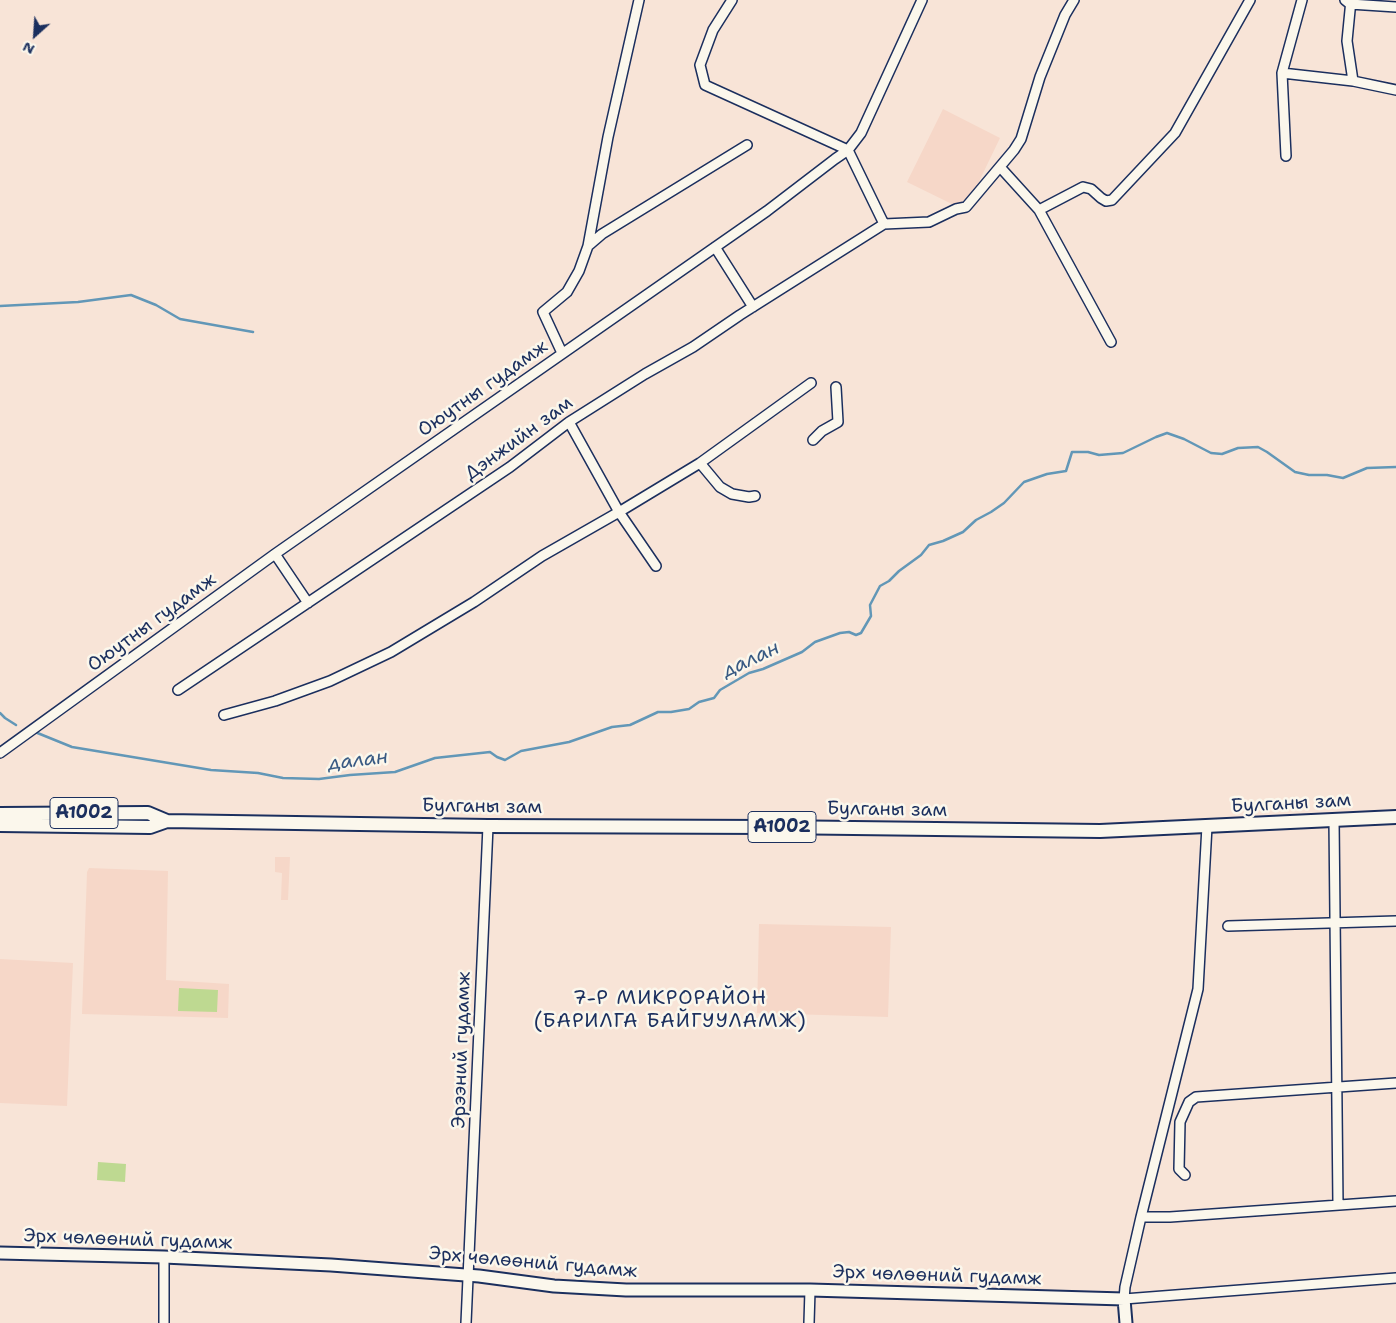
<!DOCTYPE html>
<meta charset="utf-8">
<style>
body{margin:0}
#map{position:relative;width:1396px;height:1323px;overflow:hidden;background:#f8e4d7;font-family:"Shantell Sans",sans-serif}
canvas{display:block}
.north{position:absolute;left:10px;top:10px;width:50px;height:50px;-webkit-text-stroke:4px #fbf7ec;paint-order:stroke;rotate:206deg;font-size:14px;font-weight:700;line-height:20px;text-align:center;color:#1b2f5e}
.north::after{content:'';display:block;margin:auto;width:18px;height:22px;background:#1b2f5e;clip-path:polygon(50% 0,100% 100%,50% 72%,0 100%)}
</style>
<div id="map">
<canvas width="1396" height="1323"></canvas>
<div class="north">N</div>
</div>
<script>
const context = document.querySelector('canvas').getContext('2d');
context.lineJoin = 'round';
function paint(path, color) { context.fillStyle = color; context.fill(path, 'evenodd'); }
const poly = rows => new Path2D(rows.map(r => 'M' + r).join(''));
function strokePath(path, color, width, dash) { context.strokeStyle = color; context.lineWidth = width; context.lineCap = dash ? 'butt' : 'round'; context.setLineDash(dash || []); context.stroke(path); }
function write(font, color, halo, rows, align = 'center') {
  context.font = font + ' "Shantell Sans",sans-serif'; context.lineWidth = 5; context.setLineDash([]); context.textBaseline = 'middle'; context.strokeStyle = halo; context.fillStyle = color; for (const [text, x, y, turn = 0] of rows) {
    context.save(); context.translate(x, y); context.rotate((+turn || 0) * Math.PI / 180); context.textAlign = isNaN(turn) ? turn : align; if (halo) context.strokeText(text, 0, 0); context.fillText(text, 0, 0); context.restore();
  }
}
const built = poly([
 [943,109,1000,138,973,194,956,206,907,182],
 [275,857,290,857,288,900,281,900,282,873,275,872],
 [89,868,168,871,166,980,229,984,228,1018,82,1014,87,872],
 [759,924,891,927,888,1017,757,1013],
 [0,959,73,963,67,1106,0,1103]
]);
const green = poly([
 [179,988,218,990,217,1012,178,1011],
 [98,1162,126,1164,125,1182,97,1180]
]);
const stream = poly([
 [0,306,78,302,131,295,156,305,180,319,253,332],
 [0,713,5,718,16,725],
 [35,732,72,747,211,770,258,773,283,778,319,779,350,775,395,772,435,758,490,752,497,757,505,760,521,751,569,742,612,727,630,725,658,712,671,712,689,709,699,702,714,698,720,690,749,673,763,669,802,652,815,642,840,633,849,632,856,635,861,633,871,616,870,605,880,586,889,581,899,571,921,555,929,545,943,541,963,532,976,520,991,512,1004,503,1024,482,1047,474,1066,471,1072,452,1088,452,1099,455,1123,453,1156,437,1167,433,1184,439,1211,453,1222,454,1238,448,1258,447,1267,452,1295,472,1309,475,1327,475,1343,478,1367,468,1396,467]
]);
const minor = poly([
 [732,0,713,30,700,65,705,85,848,150,884,224,929,222,956,209,966,207,1014,150,1021,139,1040,77,1065,15,1074,0],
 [1345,0,1350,4,1396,7],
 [1351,0,1347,41,1353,81],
 [1282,73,1353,81,1396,90],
 [1286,156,1282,73,1302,0],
 [1000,167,1039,210,1111,342],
 [1039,210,1083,187,1091,189,1101,198,1106,201,1112,200,1175,133,1250,0],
 [588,246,602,234,747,145],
 [715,247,753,307],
 [562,353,543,312,567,292,579,271,588,246,608,137,639,0],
 [569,422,619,512,656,566],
 [813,440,822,431,838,422,836,387],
 [700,463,720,487,732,494,749,497,755,496],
 [275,554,308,603],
 [178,690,510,467,569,422,645,374,693,347,740,315,884,224],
 [224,715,275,701,330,681,391,652,474,602,542,556,619,512,700,463,811,383],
 [0,753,275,554,767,211,835,159,848,150,861,133,922,0],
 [1334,820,1338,1205],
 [1228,926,1396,921],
 [1185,1175,1179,1169,1180,1122,1189,1102,1196,1097,1396,1083],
 [1396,1201,1170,1217,1141,1217,1125,1287,1124,1299,1396,1278],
 [1141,1217,1198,989,1207,826],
 [164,1323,164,1257],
 [466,1323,488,826],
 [809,1323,810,1290]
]);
const major = poly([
 [0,1253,164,1257,331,1265,479,1276,554,1286,626,1290,810,1290,1124,1299,1126,1323]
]);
const highway = poly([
 [0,814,148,813,167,821],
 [0,825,150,827,167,821,488,826,771,827,1100,831,1396,817]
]);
const shields = [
 [84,813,68],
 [782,827,68]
];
const shieldNames = [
 ["A1002",84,813],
 ["A1002",782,827]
];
const streetNames = [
 ["Оюутны гудамж",483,389,-35],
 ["Дэнжийн зам",519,439,-36],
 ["Оюутны гудамж",152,623,-36],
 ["Булганы зам",1291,804,-3],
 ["Булганы зам",482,807,1],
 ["Булганы зам",887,810,1],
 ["Эрээний гудамж",462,1050,-88],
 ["Эрх чөлөөний гудамж",128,1240,2],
 ["Эрх чөлөөний гудамж",533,1263,5],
 ["Эрх чөлөөний гудамж",937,1276,2]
];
const waterNames = [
 ["далан",751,660,-25],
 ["далан",358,761,-7]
];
const neighbourhoodNames = [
 ["7-Р МИКРОРАЙОН",670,999],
 ["(БАРИЛГА БАЙГУУЛАМЖ)",670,1022]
];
paint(built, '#f6d7c8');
paint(green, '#bed991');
strokePath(stream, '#6297b7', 2.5);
strokePath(minor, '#1b2f5e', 12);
strokePath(major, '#1b2f5e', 15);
strokePath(highway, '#1b2f5e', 16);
strokePath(minor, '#fbf7ec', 9);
strokePath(major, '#fbf7ec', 11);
strokePath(highway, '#fbf7ec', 12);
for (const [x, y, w] of shields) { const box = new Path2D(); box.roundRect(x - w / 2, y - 15.5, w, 31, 4); context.fillStyle = '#fbf7ec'; context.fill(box); strokePath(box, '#1b2f5e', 1); }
write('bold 18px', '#1b2f5e', null, shieldNames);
write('19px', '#1b2f5e', '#fbf7ec', streetNames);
write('italic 20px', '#385a83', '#fbf7ec', waterNames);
context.letterSpacing = '1px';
write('20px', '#1b2f5e', '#fbf7ec', neighbourhoodNames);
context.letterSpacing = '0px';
</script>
